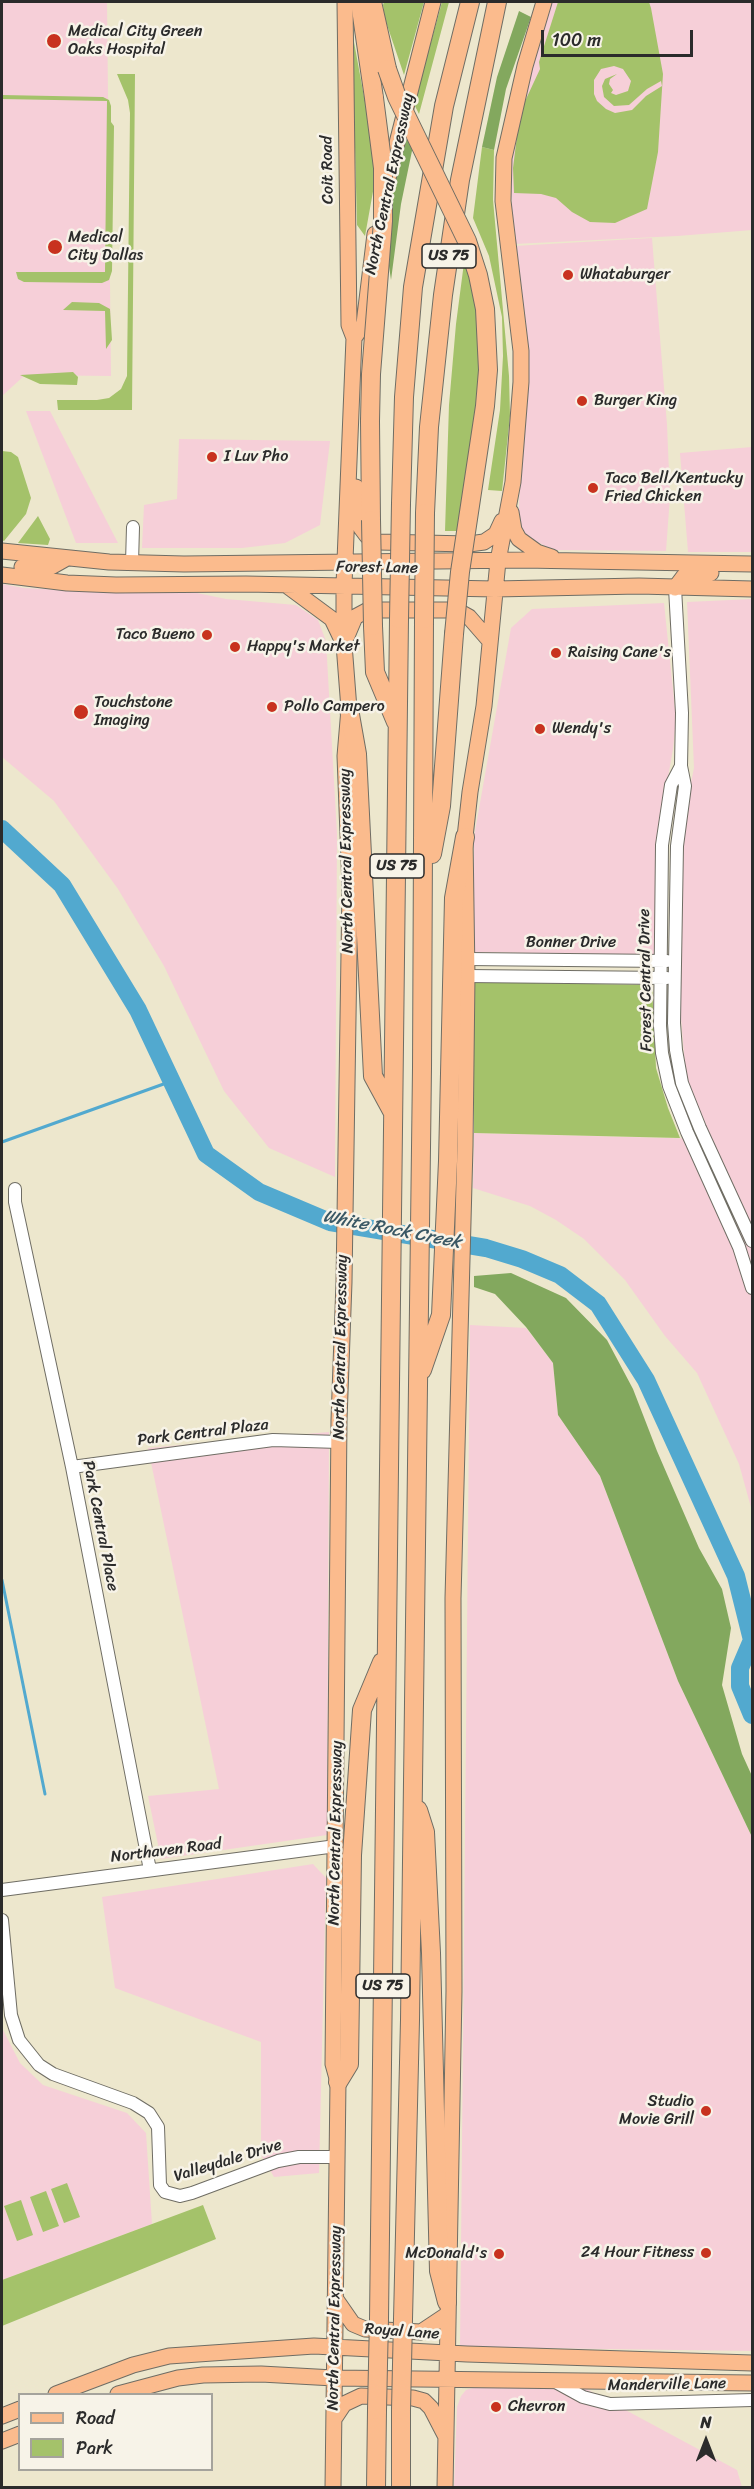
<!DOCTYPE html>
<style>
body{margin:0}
#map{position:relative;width:754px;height:2489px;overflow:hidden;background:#ede7cd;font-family:Sriracha,sans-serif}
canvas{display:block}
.frame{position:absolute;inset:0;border:3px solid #2b2b2b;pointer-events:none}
.legend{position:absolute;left:18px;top:2393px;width:195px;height:78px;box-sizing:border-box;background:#f7f3e8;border:2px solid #a5a39c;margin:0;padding:8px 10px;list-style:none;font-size:18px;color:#2b2b2b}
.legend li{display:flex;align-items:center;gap:12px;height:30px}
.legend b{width:30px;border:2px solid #a5a39c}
.north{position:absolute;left:676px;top:2411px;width:60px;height:60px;-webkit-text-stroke:4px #f7f3e8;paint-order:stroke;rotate:0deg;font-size:16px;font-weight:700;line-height:24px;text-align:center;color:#2b2b2b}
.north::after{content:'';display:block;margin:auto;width:21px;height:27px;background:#2b2b2b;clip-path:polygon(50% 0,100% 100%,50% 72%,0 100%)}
.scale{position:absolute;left:541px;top:30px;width:152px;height:27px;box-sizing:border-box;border:3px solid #2b2b2b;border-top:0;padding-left:8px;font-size:18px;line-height:21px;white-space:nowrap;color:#2b2b2b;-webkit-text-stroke:4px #f7f3e8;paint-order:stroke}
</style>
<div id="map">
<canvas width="754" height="2489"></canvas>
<div class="frame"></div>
<ul class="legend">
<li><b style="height:8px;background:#fbbb8d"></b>Road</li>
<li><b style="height:16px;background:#a4c26a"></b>Park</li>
</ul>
<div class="north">N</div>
<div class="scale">100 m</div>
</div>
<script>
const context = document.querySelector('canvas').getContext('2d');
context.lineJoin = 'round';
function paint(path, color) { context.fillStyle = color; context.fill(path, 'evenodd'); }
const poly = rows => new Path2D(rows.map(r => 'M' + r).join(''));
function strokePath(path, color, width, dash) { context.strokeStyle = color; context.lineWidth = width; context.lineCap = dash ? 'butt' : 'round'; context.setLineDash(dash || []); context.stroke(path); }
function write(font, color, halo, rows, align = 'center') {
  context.font = font + ' Sriracha,sans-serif'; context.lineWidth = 5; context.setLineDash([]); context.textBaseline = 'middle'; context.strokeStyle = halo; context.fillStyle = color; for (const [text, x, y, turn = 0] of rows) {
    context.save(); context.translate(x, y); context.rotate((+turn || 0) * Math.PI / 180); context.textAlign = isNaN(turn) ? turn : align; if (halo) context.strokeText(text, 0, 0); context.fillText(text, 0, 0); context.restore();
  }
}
const built = poly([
 [2,2,107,2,111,376,25,375,2,396],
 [551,2,752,2,752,230,677,236,514,244,510,170,517,110],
 [652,238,667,425,670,496,666,551,553,550,530,538,518,526,521,463,514,246],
 [26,411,50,411,118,543,76,543],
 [179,439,330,441,320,525,285,543,242,548,142,548,144,505,177,499],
 [752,447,752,552,688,552,680,453],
 [2,584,24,588,83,591,197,593,226,599,296,605,318,620,326,641,337,834,335,1177,269,1148,224,1091,164,966,118,889,54,801,2,757],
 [752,599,752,1511,739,1464,697,1373,665,1336,625,1280,584,1239,556,1220,530,1206,473,1188,474,1133,708,1139,686,1077,680,1007,683,822,694,768,687,602],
 [664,603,676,719,673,749,658,834,655,955,474,952,474,837,511,628,532,609],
 [470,1325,526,1328,553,1363,558,1415,600,1476,678,1681,752,1837,752,2351,460,2347],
 [329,1432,327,1835,161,1859,148,1796,219,1789,148,1448],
 [313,1864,326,1878,319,2173,274,2177,261,2155,261,2042,115,1988,102,1897],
 [2,2028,20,2063,43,2085,127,2113,146,2133,152,2224,2,2280],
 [581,2386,737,2470,742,2487,454,2488,457,2407,461,2396,466,2390,473,2388]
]);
const green = poly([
 [384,2,424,2,404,75,385,19,383,5],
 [442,2,449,2,419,114,414,104],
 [558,2,649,2,651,8,663,74,658,152,647,209,615,223,590,222,572,212,556,198,541,194,514,193,513,168,520,112,540,69,539,62],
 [614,66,623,69,631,81,628,91,616,95,611,93,613,90,609,84,610,79,617,74,605,79,602,86,604,97,614,106,629,105,647,89,661,81,662,86,646,96,632,110,615,113,606,109,597,101,594,94,594,80,601,69],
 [352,31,373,146,374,186,365,236,357,225],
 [117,74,135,74,132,410,58,410,57,400,97,400,109,398,121,389,127,376,130,113,128,100],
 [2,95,103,97,109,100,111,106,111,122,114,126,112,271,109,280,102,283,24,282,18,279,16,272,105,272,107,101,2,99],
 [482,147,494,150,493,200,509,376,510,416,502,491,488,490,500,410,503,356,502,317,489,256,473,218],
 [465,255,478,304,483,360,460,531,445,531,449,405,456,324],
 [72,302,99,303,110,309,112,340,106,349,105,311,63,310],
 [73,372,78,377,77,385,40,384,20,375],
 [2,451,11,452,18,457,31,498,26,514,4,541,2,540],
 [38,516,50,539,48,545,18,543],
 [474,982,652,985,656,1068,668,1108,680,1138,474,1133],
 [67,2183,80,2217,64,2223,51,2189],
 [46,2191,59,2226,43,2232,30,2197],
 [21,2200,33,2235,17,2241,4,2206],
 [203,2205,216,2239,2,2326,2,2280]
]);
const forest = poly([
 [519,11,531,17,506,89,494,150,482,147,497,77],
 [405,132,413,146,401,204,391,280,389,266,391,192],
 [511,1273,566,1298,607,1340,633,1389,657,1451,699,1548,722,1589,731,1628,722,1685,742,1754,752,1776,752,1837,678,1681,600,1476,558,1415,553,1363,526,1327,495,1294,474,1287,474,1276]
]);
const stream = poly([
 [2,1142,172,1081],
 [2,1580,45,1794]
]);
const river = poly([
 [2,829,62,885,138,1010,206,1154,259,1192,330,1222,486,1248,522,1259,560,1275,598,1304,646,1380,736,1576,752,1640],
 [752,1640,740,1668,740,1686,752,1715]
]);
const minor = poly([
 [132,563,133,527],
 [675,588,682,713,681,766,685,786,677,846,674,1023,676,1050,682,1083,700,1128,752,1241],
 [681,766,671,785,662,845,660,1026,662,1053,669,1086,687,1132,739,1247,752,1288],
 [467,959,667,961],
 [467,976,667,978],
 [15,1189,15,1202,72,1467,150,1870],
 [72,1467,273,1440,339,1442],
 [2,1890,336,1846],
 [2,1920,11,2015,19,2040,39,2065,53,2074,133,2103,149,2113,158,2127,160,2185,165,2192,180,2196,192,2193,278,2161,299,2157,337,2157],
 [552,2380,583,2397,610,2404,752,2400]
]);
const major = poly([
 [345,2,349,325,354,338],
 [387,182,433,2],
 [356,487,361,528,367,536,378,542,469,544,484,542,496,534,502,521],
 [511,512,514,530,519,539,537,552,552,557],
 [2,551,109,562,184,564,523,560,752,564],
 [22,567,39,569,51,567,67,558],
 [2,575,67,583,116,585,246,584,495,589,639,586,752,589],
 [286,585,332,619,342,640],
 [675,588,684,576,711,573],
 [347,636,355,617,368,610,449,610,460,612,469,617,489,640],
 [335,2298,353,2324,365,2329,421,2332,448,2314],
 [56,2394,133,2365,169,2356,314,2346,467,2354,752,2363],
 [118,2394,178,2378,203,2375,261,2374,334,2378,752,2383],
 [2,2416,20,2409],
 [334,2419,344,2404,361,2396,413,2398,424,2401,431,2408,445,2435],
 [2,2441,20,2434],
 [333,2488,338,2082,333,2064,339,1420,344,1282,350,887,345,756,349,709,344,644,344,585,354,338,364,324,375,234],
 [445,2488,454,1991,453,1598,465,1146,467,976,465,837,470,792,484,706,498,561,513,482,521,382,521,351,503,201,504,158,525,66,544,2]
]);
const highway = poly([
 [360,2,374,98],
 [372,2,387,69],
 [370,421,371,520],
 [401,503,404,397,413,287,444,106,470,2],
 [425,513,429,427,443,295,460,180,497,2],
 [373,626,375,672,396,722],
 [349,709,357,754,373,1076,392,1111],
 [432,854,441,806,454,634],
 [422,1370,441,1315,448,1161,454,898,465,837],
 [418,1810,425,1832,431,1953,439,2271,447,2302],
 [338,2082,349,2064,352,1855,362,1710,382,1662],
 [379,2319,399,619],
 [403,2319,410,2020,422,1068,424,619],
 [376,2488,377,2410],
 [401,2488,401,2410]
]);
const highwayBridge = poly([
 [387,69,397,97,467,241,478,275,485,309,488,370,485,406,460,572,454,634],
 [370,421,371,374,383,221,383,168,374,98],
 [371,520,373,626],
 [399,619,401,503],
 [424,619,425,513],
 [377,2410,379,2319],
 [401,2410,403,2319]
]);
const markers = [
 [54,41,8,"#c8321e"],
 [55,247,8,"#c8321e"],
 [568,275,6,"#c8321e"],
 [582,401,6,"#c8321e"],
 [212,457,6,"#c8321e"],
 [593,488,6,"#c8321e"],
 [207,635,6,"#c8321e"],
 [235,647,6,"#c8321e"],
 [556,653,6,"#c8321e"],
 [272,707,6,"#c8321e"],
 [81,712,8,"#c8321e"],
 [540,729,6,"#c8321e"],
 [706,2111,6,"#c8321e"],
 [706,2253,6,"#c8321e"],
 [499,2254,6,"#c8321e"],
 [496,2407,6,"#c8321e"]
];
const shields = [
 [449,256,54],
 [397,866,54],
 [383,1986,54]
];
const shieldNames = [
 ["US 75",449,256],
 ["US 75",397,866],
 ["US 75",383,1986]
];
const poiNames = [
 ["Medical City Green",68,32],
 ["Oaks Hospital",68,50],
 ["Medical",68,238],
 ["City Dallas",68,256],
 ["Whataburger",580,275],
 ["Burger King",594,401],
 ["I Luv Pho",224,457],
 ["Taco Bell/Kentucky",605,479],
 ["Fried Chicken",605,497],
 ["Taco Bueno",195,635,"right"],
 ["Happy's Market",247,647],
 ["Raising Cane's",568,653],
 ["Touchstone",94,703],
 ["Imaging",94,721],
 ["Pollo Campero",284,707],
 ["Wendy's",552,729],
 ["Studio",694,2102,"right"],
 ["Movie Grill",694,2120,"right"],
 ["24 Hour Fitness",694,2253,"right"],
 ["McDonald's",487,2254,"right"],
 ["Chevron",508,2407]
];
const streetNames = [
 ["Coit Road",328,170,-91],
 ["North Central Expressway",390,184,-78],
 ["Forest Lane",377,568,1],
 ["North Central Expressway",347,861,-91],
 ["Bonner Drive",571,943],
 ["Forest Central Drive",646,980,-91],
 ["North Central Expressway",341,1347,-89],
 ["Park Central Plaza",203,1433,-7],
 ["Park Central Place",100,1526,79],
 ["North Central Expressway",336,1833,-89],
 ["Northaven Road",166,1851,-7],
 ["Valleydale Drive",228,2161,-17],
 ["North Central Expressway",335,2318,-89],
 ["Royal Lane",402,2332,4],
 ["Manderville Lane",667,2385,-1]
];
const waterNames = [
 ["White Rock Creek",392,1230,11]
];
paint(built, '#f6cfd8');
paint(green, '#a4c26a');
paint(forest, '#83a85e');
strokePath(stream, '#52a9cf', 3);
strokePath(river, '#52a9cf', 18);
strokePath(minor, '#6f6d64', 14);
strokePath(major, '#6f6d64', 17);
strokePath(highway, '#6f6d64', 20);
strokePath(minor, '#fff', 12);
strokePath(major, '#fbbb8d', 15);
strokePath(highway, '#fbbb8d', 18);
strokePath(highwayBridge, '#6f6d64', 20, []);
strokePath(highwayBridge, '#fbbb8d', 18);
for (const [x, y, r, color] of markers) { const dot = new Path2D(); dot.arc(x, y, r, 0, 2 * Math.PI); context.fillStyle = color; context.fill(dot); strokePath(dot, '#f7f3e8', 2); }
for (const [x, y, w] of shields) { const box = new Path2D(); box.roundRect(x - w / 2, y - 12, w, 24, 4.5); context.fillStyle = '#f7f3e8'; context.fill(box); strokePath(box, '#2b2b2b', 1.5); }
write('bold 15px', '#2b2b2b', null, shieldNames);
write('16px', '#2b2b2b', '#f7f3e8', poiNames, 'left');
write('16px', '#2b2b2b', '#f7f3e8', streetNames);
write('italic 18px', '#395764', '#f7f3e8', waterNames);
</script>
